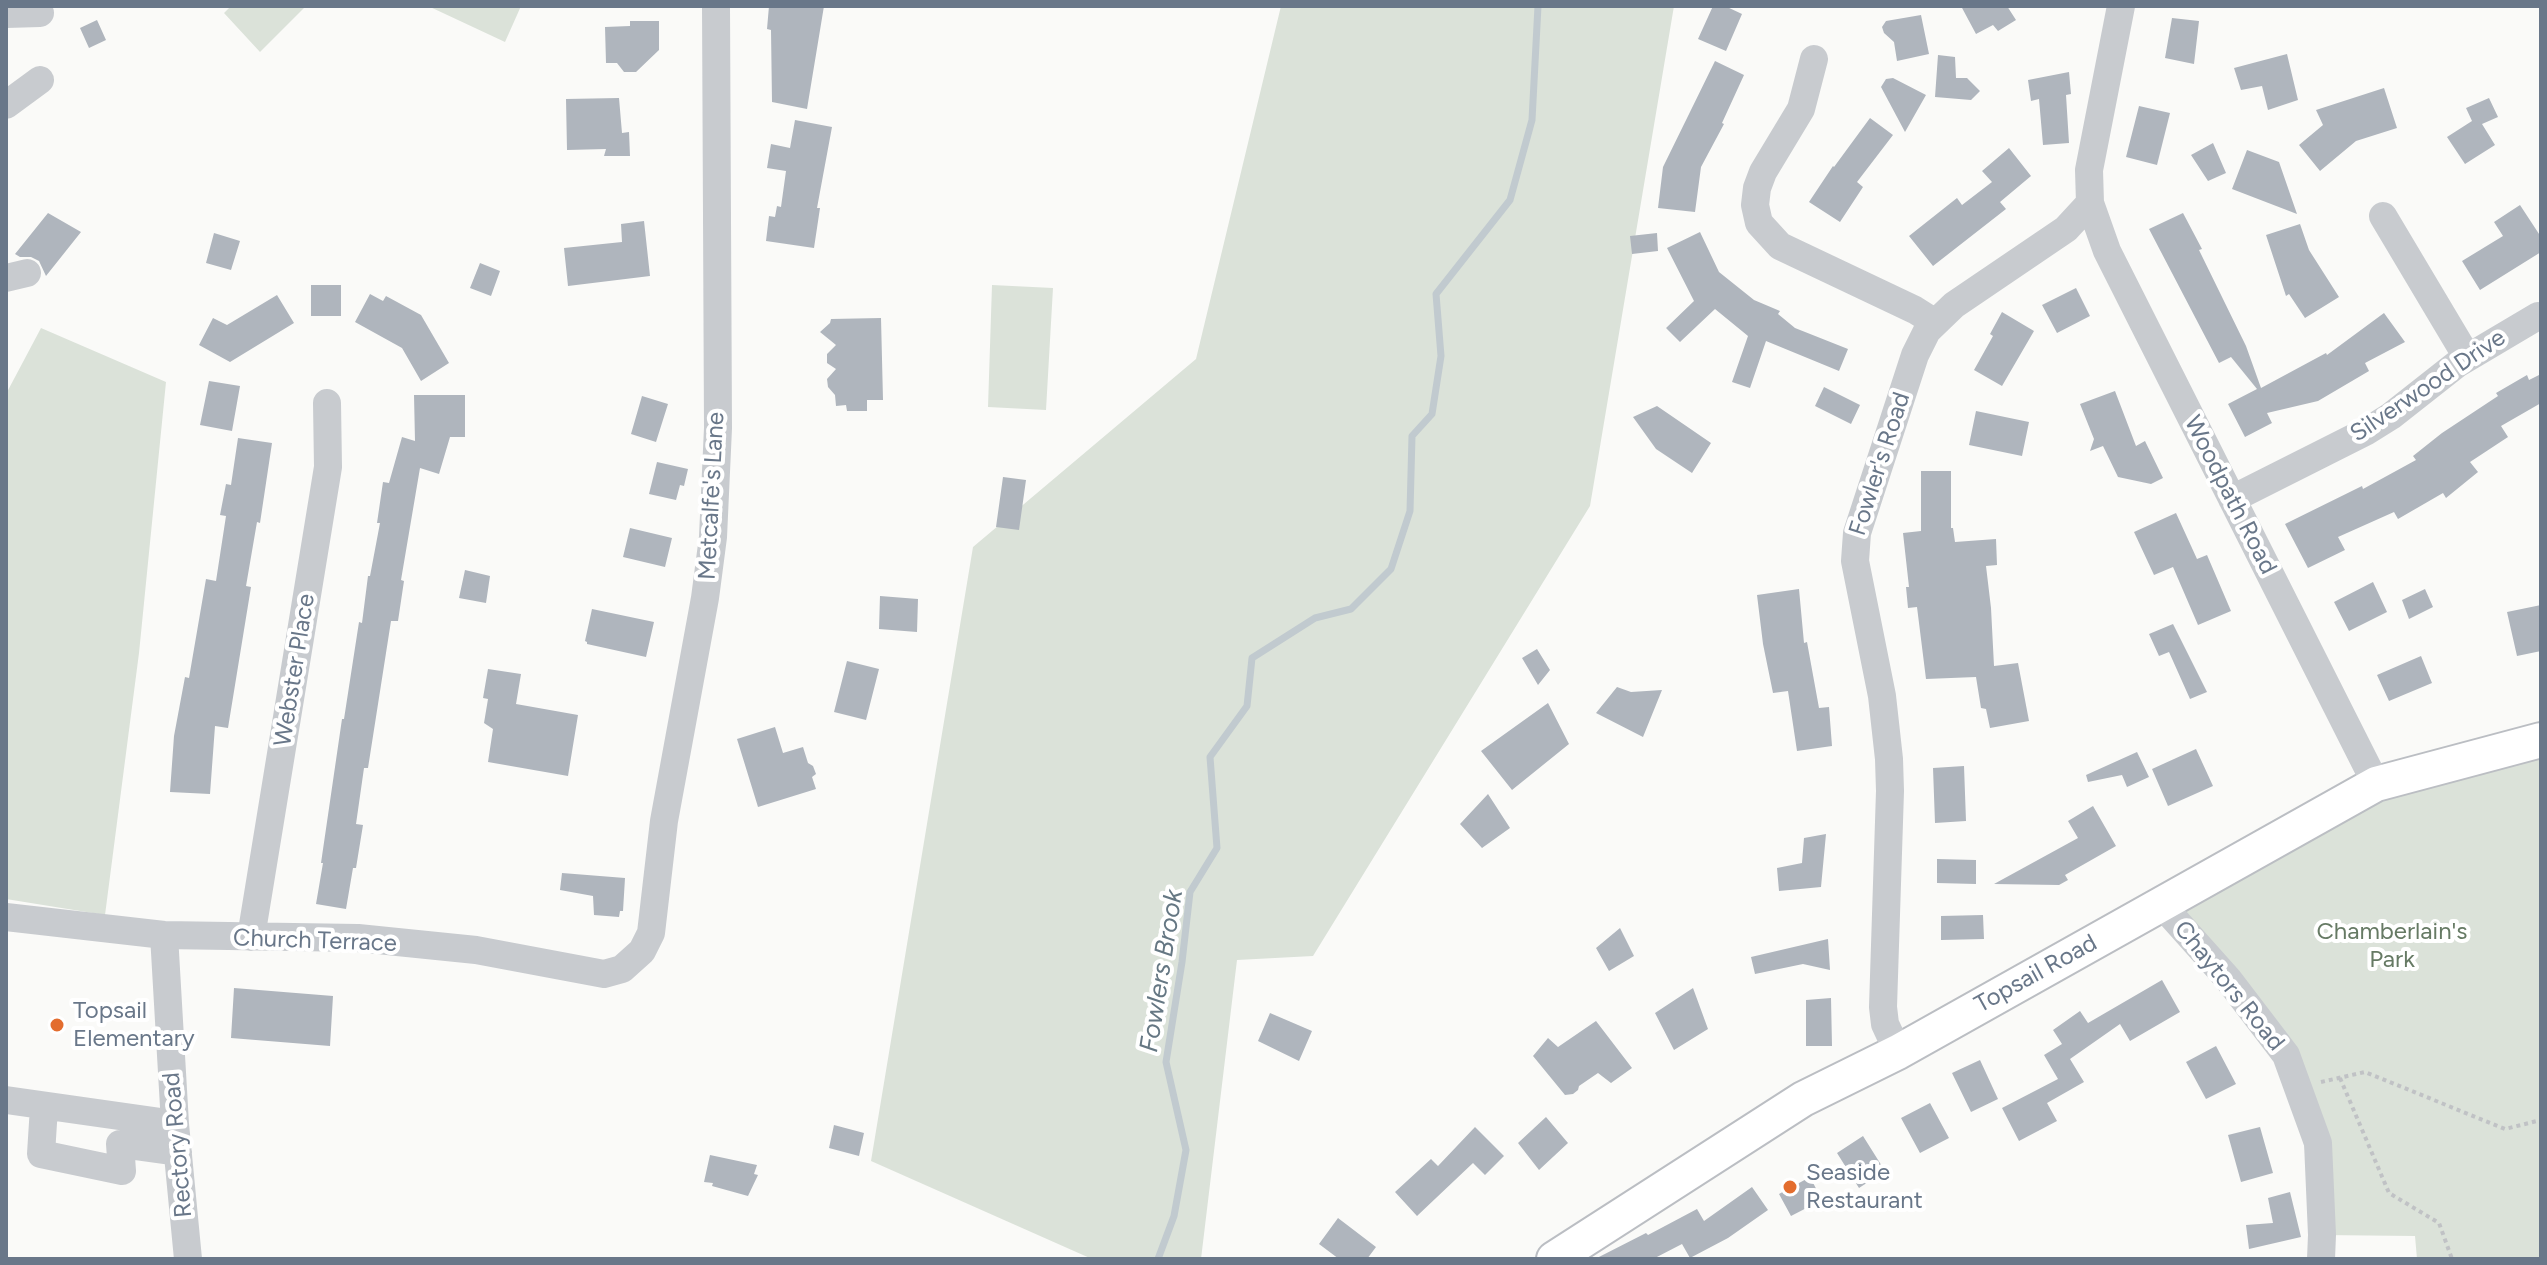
<!DOCTYPE html>
<style>
body{margin:0}
#map{position:relative;width:2547px;height:1265px;overflow:hidden;background:#fafaf8;font-family:Figtree,sans-serif}
canvas{display:block}
.frame{position:absolute;inset:0;border:8px solid #697789;pointer-events:none}
</style>
<div id="map">
<canvas width="2547" height="1265"></canvas>
<div class="frame"></div>
</div>
<script>
const context = document.querySelector('canvas').getContext('2d');
context.lineJoin = 'round';
function paint(path, color) { context.fillStyle = color; context.fill(path, 'evenodd'); }
const poly = rows => new Path2D(rows.map(r => 'M' + r).join(''));
function strokePath(path, color, width, dash) { context.strokeStyle = color; context.lineWidth = width; context.lineCap = dash ? 'butt' : 'round'; context.setLineDash(dash || []); context.stroke(path); }
function write(font, color, halo, rows, align = 'center') {
  context.font = font + ' Figtree,sans-serif'; context.lineWidth = 8; context.setLineDash([]); context.textBaseline = 'middle'; context.strokeStyle = halo; context.fillStyle = color; for (const [text, x, y, turn = 0] of rows) {
    context.save(); context.translate(x, y); context.rotate((+turn || 0) * Math.PI / 180); context.textAlign = isNaN(turn) ? turn : align; if (halo) context.strokeText(text, 0, 0); context.fillText(text, 0, 0); context.restore();
  }
}
const green = poly([
 [231,6,306,6,260,52,224,13],
 [428,6,521,6,505,42],
 [1281,6,1674,6,1590,506,1313,956,1237,960,1201,1259,1092,1259,871,1161,973,547,1196,359],
 [992,285,1053,288,1046,410,988,407],
 [41,328,166,382,139,653,105,915,6,899,6,394],
 [2541,740,2541,1259,2417,1259,2415,1236,2322,1235,2286,1055,2161,904,2376,784]
]);
const stream = poly([
 [1158,1259,1174,1216,1186,1150,1166,1062,1182,962,1190,892,1217,848,1210,757,1247,706,1252,658,1315,618,1351,609,1391,569,1410,511,1412,436,1432,414,1441,356,1436,294,1510,200,1532,120,1538,6]
]);
const building = poly([
 [769,6,824,6,807,109,772,102,771,30,767,29],
 [1713,6,1725,6,1742,14,1726,51,1698,39],
 [1961,6,2007,6,2016,20,1998,31,1993,25,1976,34],
 [1921,15,1929,54,1897,61,1894,42,1884,33,1882,27,1886,21],
 [2172,18,2199,21,2194,64,2165,58],
 [97,20,106,40,89,48,80,28],
 [630,21,659,21,659,50,636,72,624,72,617,63,606,63,605,27,630,26],
 [2287,54,2298,100,2268,110,2262,86,2241,90,2234,68],
 [1938,55,1955,57,1956,78,1967,78,1980,91,1971,100,1935,97],
 [1715,61,1744,75,1722,123,1724,124,1701,167,1695,212,1658,208,1663,167],
 [2069,72,2071,94,2066,95,2069,143,2043,145,2039,99,2031,101,2028,80],
 [1893,78,1926,95,1905,132,1881,87,1886,79],
 [2384,88,2397,128,2356,141,2320,171,2299,145,2323,125,2316,110],
 [619,98,622,133,629,132,630,156,604,156,606,149,567,150,566,99],
 [2489,98,2498,117,2482,124,2495,145,2465,164,2447,137,2472,121,2466,108],
 [2139,106,2170,113,2157,165,2126,157],
 [1870,118,1893,135,1857,182,1863,187,1840,222,1809,202,1833,166,1834,167],
 [795,120,832,127,817,208,820,208,814,248,766,241,769,216,775,217,777,206,781,207,786,171,767,168,771,144,790,148],
 [2213,143,2226,173,2208,181,2191,155],
 [2009,148,2031,176,2000,202,2006,209,1933,266,1909,236,1957,198,1962,205,1992,182,1982,171],
 [2247,150,2279,162,2297,214,2232,189],
 [2520,205,2541,237,2541,252,2480,290,2462,261,2503,236,2494,222],
 [48,213,81,232,46,276,39,261,31,257,20,257,15,254],
 [2183,213,2202,249,2199,250,2246,346,2261,388,2326,353,2327,355,2384,313,2405,342,2365,363,2369,371,2318,401,2267,413,2272,423,2245,437,2228,404,2257,389,2231,357,2219,363,2149,229],
 [644,221,650,276,568,286,564,248,622,242,621,224],
 [2300,224,2309,250,2339,297,2305,318,2289,294,2286,296,2266,235],
 [1700,232,1719,272,1754,300,1780,311,1778,314,1795,328,1848,349,1839,371,1766,341,1750,388,1732,382,1748,336,1715,309,1680,342,1666,328,1694,301,1667,248],
 [214,233,240,241,231,270,206,263],
 [1657,233,1658,251,1632,254,1630,236],
 [480,263,500,271,491,296,470,288],
 [311,285,341,285,341,316,311,316],
 [2076,288,2090,316,2057,333,2042,305],
 [370,294,383,301,386,296,421,315,449,363,421,381,402,348,355,322],
 [277,295,294,323,230,362,199,345,213,318,227,325],
 [2002,312,2034,331,2002,386,1974,370,1993,336,1990,334],
 [881,318,883,400,867,400,867,411,847,411,846,405,836,406,835,395,828,387,827,379,836,369,827,363,827,354,836,345,820,332,830,323,831,319],
 [2541,374,2541,403,2501,426,2508,437,2470,462,2478,472,2446,498,2443,493,2398,519,2394,512,2338,537,2345,550,2308,568,2285,524,2362,486,2363,489,2416,460,2413,456,2442,433,2498,396,2496,393,2527,375,2529,380],
 [209,381,240,386,232,431,200,425],
 [1824,387,1860,405,1851,424,1815,406],
 [2115,391,2136,446,2145,441,2163,478,2151,484,2118,477,2103,446,2090,451,2094,439,2080,404],
 [414,395,465,395,465,437,450,437,439,474,420,468,401,580,404,581,398,621,391,621,368,768,364,768,356,824,363,825,356,868,353,868,346,909,316,904,323,863,321,863,342,719,344,719,359,622,362,623,368,576,370,576,380,523,377,523,383,482,389,483,402,437,415,441],
 [642,396,668,404,656,442,631,434],
 [1657,406,1711,443,1692,473,1656,449,1633,417],
 [1976,411,2029,422,2022,456,1969,445],
 [238,438,272,443,260,523,257,522,246,586,251,587,228,728,215,726,210,794,170,792,174,736,185,677,189,678,206,579,216,581,226,516,220,515,226,484,231,485],
 [657,462,688,469,684,486,680,485,676,500,649,494],
 [1921,471,1951,471,1951,528,1953,528,1955,542,1996,539,1997,565,1986,566,1991,608,1994,666,2018,663,2029,721,1990,728,1986,709,1981,708,1976,677,1926,679,1917,607,1908,608,1906,587,1909,587,1903,533,1921,531],
 [1003,477,1026,480,1019,530,996,527],
 [2176,513,2197,559,2207,555,2231,611,2198,625,2173,567,2154,575,2134,532],
 [630,528,672,538,665,567,623,557],
 [465,570,490,576,486,603,459,598],
 [2373,582,2387,612,2349,631,2334,602],
 [1799,589,1804,643,1807,642,1819,708,1829,707,1832,746,1797,751,1788,691,1773,693,1763,644,1757,595],
 [2425,589,2433,607,2409,619,2402,600],
 [880,596,918,599,917,632,879,629],
 [2541,605,2541,651,2517,656,2507,612],
 [592,609,654,622,646,657,587,644,587,642,585,641],
 [2173,624,2207,692,2190,699,2169,652,2159,656,2149,634],
 [1537,649,1550,670,1538,685,1522,658],
 [2421,656,2432,683,2389,701,2377,675],
 [847,661,879,669,866,720,834,712],
 [488,669,521,674,516,704,578,715,568,776,488,762,493,729,484,723,488,699,483,698],
 [1617,687,1631,692,1662,690,1643,737,1596,713],
 [1548,703,1569,744,1512,790,1481,751],
 [775,727,783,753,803,747,808,763,813,766,816,774,812,777,816,789,758,807,737,739],
 [2196,749,2213,786,2168,806,2152,769],
 [2137,752,2149,777,2127,787,2122,775,2088,782,2086,775],
 [1964,766,1966,821,1935,823,1933,768],
 [1488,794,1510,828,1482,848,1460,824],
 [2093,806,2116,846,2065,875,2068,880,2059,885,1994,884,2078,838,2068,821],
 [1826,834,1821,887,1779,891,1777,868,1802,863,1804,838],
 [1937,859,1976,860,1976,884,1937,883],
 [562,873,625,878,623,911,620,911,619,917,594,915,593,896,560,890],
 [1983,915,1984,939,1941,940,1941,916],
 [1620,928,1634,956,1609,971,1596,948],
 [1828,939,1830,970,1803,964,1755,974,1751,957],
 [2162,980,2180,1012,2130,1041,2120,1024,2070,1059,2084,1082,2047,1103,2057,1121,2019,1141,2002,1108,2058,1079,2044,1055,2062,1044,2053,1030,2080,1011,2088,1023],
 [234,988,333,996,330,1046,231,1038],
 [1693,988,1708,1029,1674,1050,1655,1013],
 [1831,998,1832,1046,1806,1046,1806,1000],
 [1270,1013,1312,1031,1299,1061,1258,1041],
 [1596,1021,1632,1068,1611,1083,1598,1073,1579,1086,1578,1090,1573,1094,1565,1095,1533,1056,1548,1038,1558,1047],
 [2216,1046,2236,1084,2206,1099,2186,1062],
 [1980,1060,1998,1099,1971,1112,1952,1073],
 [1930,1103,1949,1138,1920,1153,1901,1118],
 [1546,1117,1568,1143,1539,1170,1518,1143],
 [834,1125,864,1133,859,1156,829,1148],
 [1475,1127,1504,1156,1485,1175,1473,1163,1417,1216,1395,1192,1431,1159,1438,1166],
 [2260,1127,2273,1173,2241,1182,2228,1135],
 [1863,1136,1885,1171,1859,1188,1837,1153],
 [710,1155,757,1165,754,1174,758,1175,748,1196,712,1186,713,1183,704,1182],
 [1810,1177,1822,1200,1791,1216,1779,1194],
 [1752,1187,1768,1210,1728,1238,1690,1258,1682,1244,1653,1259,1595,1259,1646,1233,1648,1235,1697,1209,1704,1221],
 [2290,1192,2301,1237,2249,1249,2246,1225,2273,1223,2268,1198],
 [1338,1218,1376,1247,1367,1259,1339,1259,1319,1244]
]);
const path = poly([
 [2340,1078,2389,1193,2439,1223,2452,1259],
 [2321,1082,2365,1072,2505,1129,2541,1120]
]);
const minor = poly([
 [6,14,40,13],
 [1814,59,1801,109,1763,172,1757,188,1755,205,1759,223,1780,246,1915,310,1934,322],
 [6,105,40,80],
 [2090,203,2107,251,2376,784],
 [2383,216,2467,357],
 [6,278,27,273],
 [2232,499,2367,431,2391,416,2457,364,2538,316],
 [2161,904,2228,979,2286,1055,2318,1143,2322,1235,2321,1259],
 [6,917,164,935,358,938,476,950,604,974,622,969,642,951,651,933,664,821,705,598,713,537,718,428,716,6],
 [164,935,175,1124,188,1259],
 [251,937,328,467,327,403],
 [1898,1052,1885,1024,1883,1007,1890,791,1889,759,1882,696,1855,561,1857,533,1915,355,1927,331,1954,305,2066,229,2090,203,2089,170,2121,6],
 [6,1100,175,1124],
 [44,1107,41,1154,122,1171,120,1144,178,1152]
]);
const major = poly([
 [1554,1259,1803,1099,1898,1052,2376,784,2541,740]
]);
const markers = [
 [57,1025,8,"#e36d2e"],
 [1790,1187,8,"#e36d2e"]
];
const streetNames = [
 ["Silverwood Drive",2428,386,-34],
 ["Fowler's Road",1880,464,-72],
 ["Woodpath Road",2230,495,63],
 ["Metcalfe's Lane",712,496,-87],
 ["Webster Place",295,670,-81],
 ["Church Terrace",315,941,2],
 ["Topsail Road",2036,974,-29],
 ["Chaytors Road",2229,986,51],
 ["Rectory Road",178,1145,-95]
];
const parkNames = [
 ["Chamberlain's",2392,932],
 ["Park",2392,960]
];
const poiNames = [
 ["Topsail",73,1011],
 ["Elementary",73,1039],
 ["Seaside",1806,1173],
 ["Restaurant",1806,1201]
];
const waterNames = [
 ["Fowlers Brook",1162,971,-81]
];
paint(green, '#dbe2d9');
strokePath(stream, '#c1cacf', 7);
paint(building, '#afb5bd');
strokePath(major, '#bbbec3', 38);
strokePath(path, '#c0c2c5', 4, [4, 4]);
strokePath(minor, '#c8cbcf', 28);
strokePath(major, '#fff', 34);
for (const [x, y, r, color] of markers) { const dot = new Path2D(); dot.arc(x, y, r, 0, 2 * Math.PI); context.fillStyle = color; context.fill(dot); strokePath(dot, '#fff', 3); }
write('24px', '#697789', '#fff', streetNames);
write('24px', '#667a64', '#fff', parkNames);
write('24px', '#697789', '#fff', poiNames, 'left');
write('italic 26px', '#657783', '#fff', waterNames);
</script>
